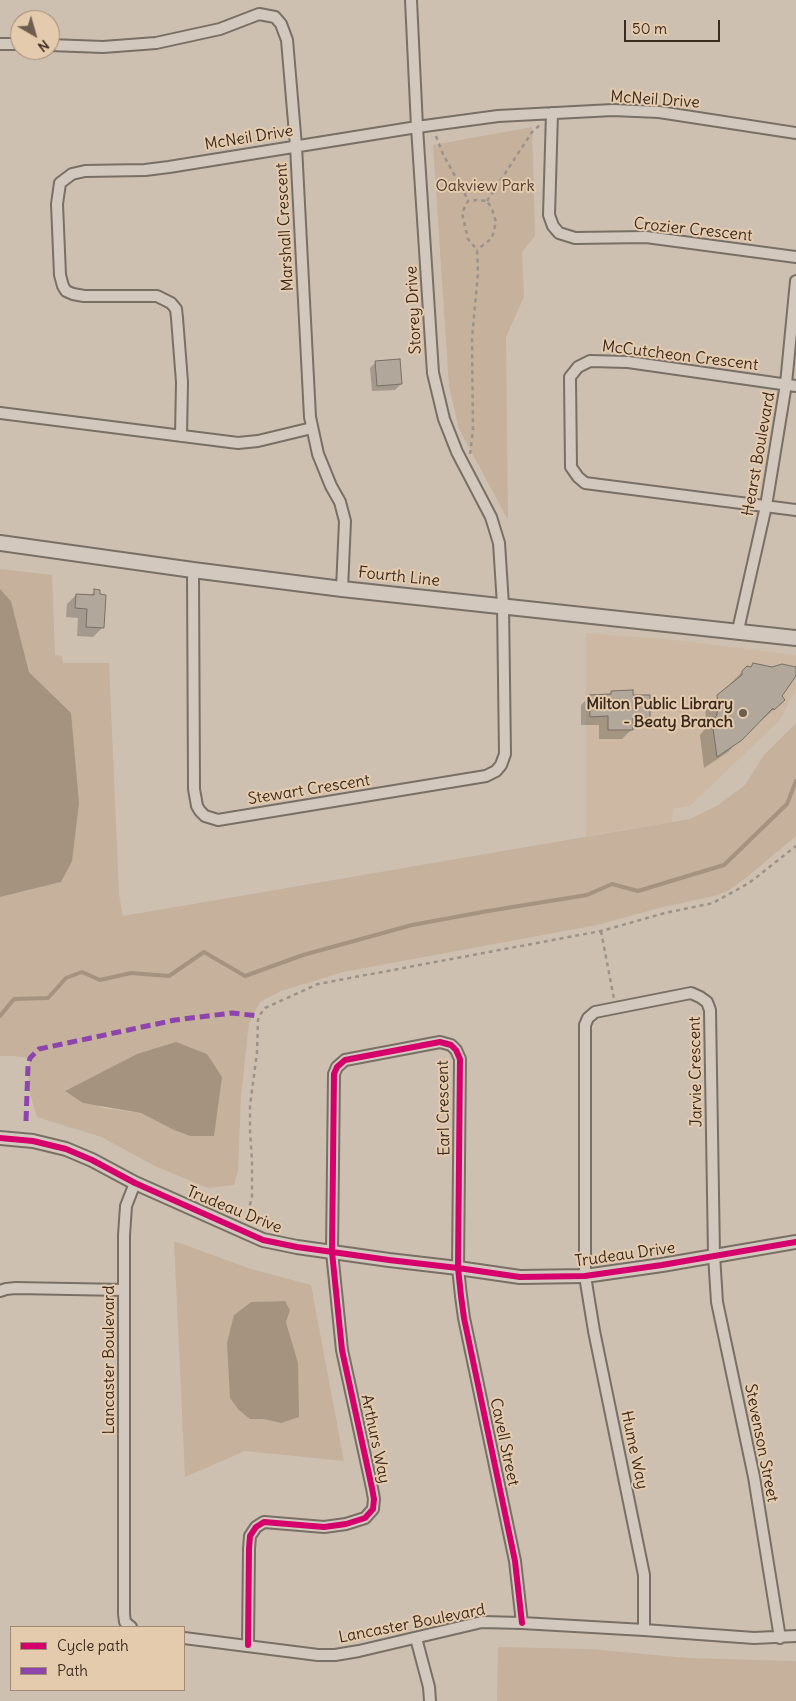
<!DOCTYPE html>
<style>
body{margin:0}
#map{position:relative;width:796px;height:1701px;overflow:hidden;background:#cec0b1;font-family:Delius,sans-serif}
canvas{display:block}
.legend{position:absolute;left:10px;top:1626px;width:175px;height:65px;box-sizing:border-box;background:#e5cbad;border:1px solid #a18b74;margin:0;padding:6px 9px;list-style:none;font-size:15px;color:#3b2a1e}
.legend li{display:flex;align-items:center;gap:10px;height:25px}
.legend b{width:25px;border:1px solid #a18b74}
.north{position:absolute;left:10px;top:10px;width:50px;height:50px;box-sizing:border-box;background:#e5cbad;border:1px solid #a18b74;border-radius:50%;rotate:142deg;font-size:14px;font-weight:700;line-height:20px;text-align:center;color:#3b2a1e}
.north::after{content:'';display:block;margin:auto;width:18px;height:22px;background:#6e5e51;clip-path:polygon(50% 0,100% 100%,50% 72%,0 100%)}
.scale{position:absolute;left:624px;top:20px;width:96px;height:22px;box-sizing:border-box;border:2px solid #3b2a1e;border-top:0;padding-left:6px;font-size:15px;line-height:18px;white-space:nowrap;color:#3b2a1e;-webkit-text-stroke:4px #e5cbad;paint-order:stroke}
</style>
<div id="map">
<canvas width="796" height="1701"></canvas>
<ul class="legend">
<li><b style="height:6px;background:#d6006c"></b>Cycle path</li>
<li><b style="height:6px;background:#8e44ad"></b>Path</li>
</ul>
<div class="north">N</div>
<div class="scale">50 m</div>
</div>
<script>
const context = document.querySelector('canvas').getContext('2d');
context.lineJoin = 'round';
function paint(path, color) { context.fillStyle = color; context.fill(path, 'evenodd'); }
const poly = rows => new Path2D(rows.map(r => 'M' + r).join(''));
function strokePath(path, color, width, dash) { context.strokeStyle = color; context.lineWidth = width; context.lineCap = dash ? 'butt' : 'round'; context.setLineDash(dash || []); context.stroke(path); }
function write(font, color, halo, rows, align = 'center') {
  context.font = font + ' Delius,sans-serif'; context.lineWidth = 4; context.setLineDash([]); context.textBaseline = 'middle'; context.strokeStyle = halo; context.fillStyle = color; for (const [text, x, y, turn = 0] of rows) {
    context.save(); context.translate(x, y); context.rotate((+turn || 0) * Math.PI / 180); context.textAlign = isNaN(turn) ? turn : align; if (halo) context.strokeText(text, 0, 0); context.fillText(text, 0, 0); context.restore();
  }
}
const built = poly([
 [586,633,675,640,796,655,796,689,780,720,690,806,673,809,672,822,586,836]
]);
const green = poly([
 [532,127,535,236,522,252,524,297,506,337,508,520,459,429,449,386,433,145],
 [0,569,52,575,55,655,62,656,63,663,109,663,119,894,123,916,690,819,718,805,745,785,764,755,796,723,796,836,747,877,728,891,714,896,659,908,597,925,343,972,281,991,260,1002,249,1023,241,1097,238,1171,234,1185,208,1188,157,1167,101,1137,37,1117,28,1087,30,1058,13,1056,0,1056,0,897,61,882,53,695,29,672,11,601,0,589],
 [137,1054,172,1129,141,1113,103,1108,65,1091],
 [174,1241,251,1269,311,1285,344,1461,245,1451,185,1477],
 [285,1301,290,1310,286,1322,298,1363,281,1423,263,1419,234,1315,251,1302],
 [498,1647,591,1649,687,1658,796,1661,796,1701,497,1701]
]);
const water = poly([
 [0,589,11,601,29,672,71,713,79,803,72,861,61,882,0,897],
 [176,1042,207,1054,222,1077,214,1136,190,1136,172,1129,141,1113,83,1103,65,1091,137,1054],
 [285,1301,290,1310,286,1322,298,1363,299,1417,281,1423,263,1419,250,1419,239,1410,230,1398,227,1343,234,1315,251,1302]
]);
const shadow = poly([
 [376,362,401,384,395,390,372,391,370,368],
 [95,591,102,628,93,637,77,636,78,618,66,617,67,604,76,595,90,596],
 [747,667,796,668,796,673,781,696,784,700,761,721,760,719,728,752,704,768,700,735,705,729,706,718,705,709,730,686,730,684],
 [611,692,632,696,649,717,640,727,632,727,632,729,622,739,599,739,599,725,581,725,581,705,590,696,608,696]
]);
const stream = poly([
 [0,1016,14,999,48,998,66,978,82,972,100,980,131,973,169,976,204,952,245,976,303,955,412,925,488,911,587,895,612,884,638,891,724,865,787,804,796,781]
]);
const building = poly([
 [400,359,402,384,377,386,375,361,400,359],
 [94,589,100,590,100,594,106,595,104,628,86,627,87,609,75,608,76,594,94,595,94,589],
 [753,663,772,667,782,664,796,667,796,676,782,696,785,700,774,710,773,708,742,740,717,757,712,721,717,715,718,704,717,695,742,675,742,671,747,666,751,667,753,663],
 [633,690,633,695,650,695,650,718,633,718,633,730,608,730,608,716,590,717,589,695,611,694,611,691,633,690]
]);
const path = poly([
 [436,136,443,154,468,200],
 [487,201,532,132,540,125],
 [470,454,473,430,472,338,478,273,477,250,468,239,462,213,468,201,477,200,487,201,492,209,496,222,492,238,477,250],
 [601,931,614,999],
 [248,1213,252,1196,252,1161,250,1131,250,1106,257,1052,258,1020,259,1016,265,1008,318,984,601,931,665,913,713,903,749,883,796,846]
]);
const minor = poly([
 [0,44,20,44],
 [50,45,103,47,156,43,220,29,259,14,275,17,281,24,287,40,296,146,310,417,318,454,331,486,340,502,345,521,342,589],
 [552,113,549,215,553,226,559,233,575,238,646,237,796,257],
 [796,386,628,362,590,361,578,367,570,377,571,467,578,477,585,483,796,510],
 [0,413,238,443,258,441,312,428],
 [181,436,182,382,177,318,176,309,171,303,157,296,84,296,73,294,66,291,63,286,60,275,57,204,60,183,72,174,85,171,145,170,169,167,417,127,498,116,613,110,659,112,796,133],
 [193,570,194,789,197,806,200,811,205,816,218,820,486,776,496,771,501,765,505,754,503,605,499,543,491,517,457,452,444,419,433,373,417,127,411,0],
 [738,630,766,506,786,384,796,281],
 [0,1291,6,1289,16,1288,124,1290],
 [131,1627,125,1622,124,1614,124,1235,126,1206,135,1183],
 [644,1630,644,1575,594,1331,585,1276,585,1025,588,1018,595,1012,691,993,700,997,707,1002,710,1010,714,1255,717,1302,754,1477,780,1638],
 [184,1638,318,1655,335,1655,359,1651,482,1622,522,1623,644,1630,754,1638,796,1636],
 [416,1638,429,1687,430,1701],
 [248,1645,249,1549,250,1536,256,1527,264,1522,324,1527,346,1524,365,1518,373,1509,374,1499,372,1488,342,1350,332,1252,334,1074,337,1067,345,1060,440,1042,451,1045,456,1050,460,1059,458,1268,461,1296,464,1318,515,1561,522,1623]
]);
const tertiary = poly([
 [0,1138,33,1141,66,1149,92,1160,135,1183,263,1240,297,1247,389,1260,458,1268,520,1277,585,1276,662,1265,796,1242]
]);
const secondary = poly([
 [0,543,193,570,342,589,796,638]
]);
const quiet = poly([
 [26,1121,28,1066,30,1058,39,1049,175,1020,232,1013,259,1016]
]);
const cycleway = poly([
 [0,1138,33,1141,66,1149,92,1160,135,1183,263,1240,297,1247,389,1260,458,1268,520,1277,585,1276,662,1265,796,1242],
 [248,1645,249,1549,250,1536,256,1527,264,1522,324,1527,346,1524,365,1518,373,1509,374,1499,372,1488,342,1350,332,1252,334,1074,337,1067,345,1060,440,1042,451,1045,456,1050,460,1059,458,1268,461,1296,464,1318,515,1561,522,1623]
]);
const markers = [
 [743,713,5,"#6e5e51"]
];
const streetNames = [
 ["McNeil Drive",655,100,4],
 ["McNeil Drive",249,138,-9],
 ["Marshall Crescent",285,227,-93],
 ["Crozier Crescent",693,230,6],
 ["Storey Drive",414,310,-93],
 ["McCutcheon Crescent",680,356,7],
 ["Hearst Boulevard",759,454,-80],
 ["Fourth Line",399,577,6],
 ["Stewart Crescent",309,790,-9],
 ["Jarvie Crescent",696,1072,-91],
 ["Earl Crescent",444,1108,-91],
 ["Trudeau Drive",234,1210,22],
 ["Trudeau Drive",625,1255,-8],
 ["Lancaster Boulevard",109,1360,-90],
 ["Arthurs Way",375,1439,78],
 ["Cavell Street",504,1442,78],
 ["Stevenson Street",761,1443,79],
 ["Hume Way",634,1450,78],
 ["Lancaster Boulevard",412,1624,-11]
];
const parkNames = [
 ["Oakview Park",485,186]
];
const poiNames = [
 ["Milton Public Library",733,704],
 ["- Beaty Branch",733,722]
];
paint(built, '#cdb9a3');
paint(green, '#c5b19c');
paint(water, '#a6937f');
paint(shadow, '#0003');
strokePath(stream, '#a6937f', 4);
paint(building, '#b1a79b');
strokePath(building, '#786f65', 1);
strokePath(minor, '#786f65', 14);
strokePath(tertiary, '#786f65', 16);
strokePath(secondary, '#786f65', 18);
strokePath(path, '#9b938a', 2.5, [4, 4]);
strokePath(minor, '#d2c8bd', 10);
strokePath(tertiary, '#d2c8bd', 12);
strokePath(secondary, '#d2c8bd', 14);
strokePath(quiet, '#8e44ad', 5, [10, 5]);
strokePath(cycleway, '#d6006c', 6);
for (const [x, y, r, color] of markers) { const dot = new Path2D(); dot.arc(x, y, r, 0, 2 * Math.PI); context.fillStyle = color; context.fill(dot); strokePath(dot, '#e5cbad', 2); }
write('16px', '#3b2a1e', '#e5cbad', streetNames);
write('16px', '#4e3c2e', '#e5cbad', parkNames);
write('bold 16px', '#3b2a1e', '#e5cbad', poiNames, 'right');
</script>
